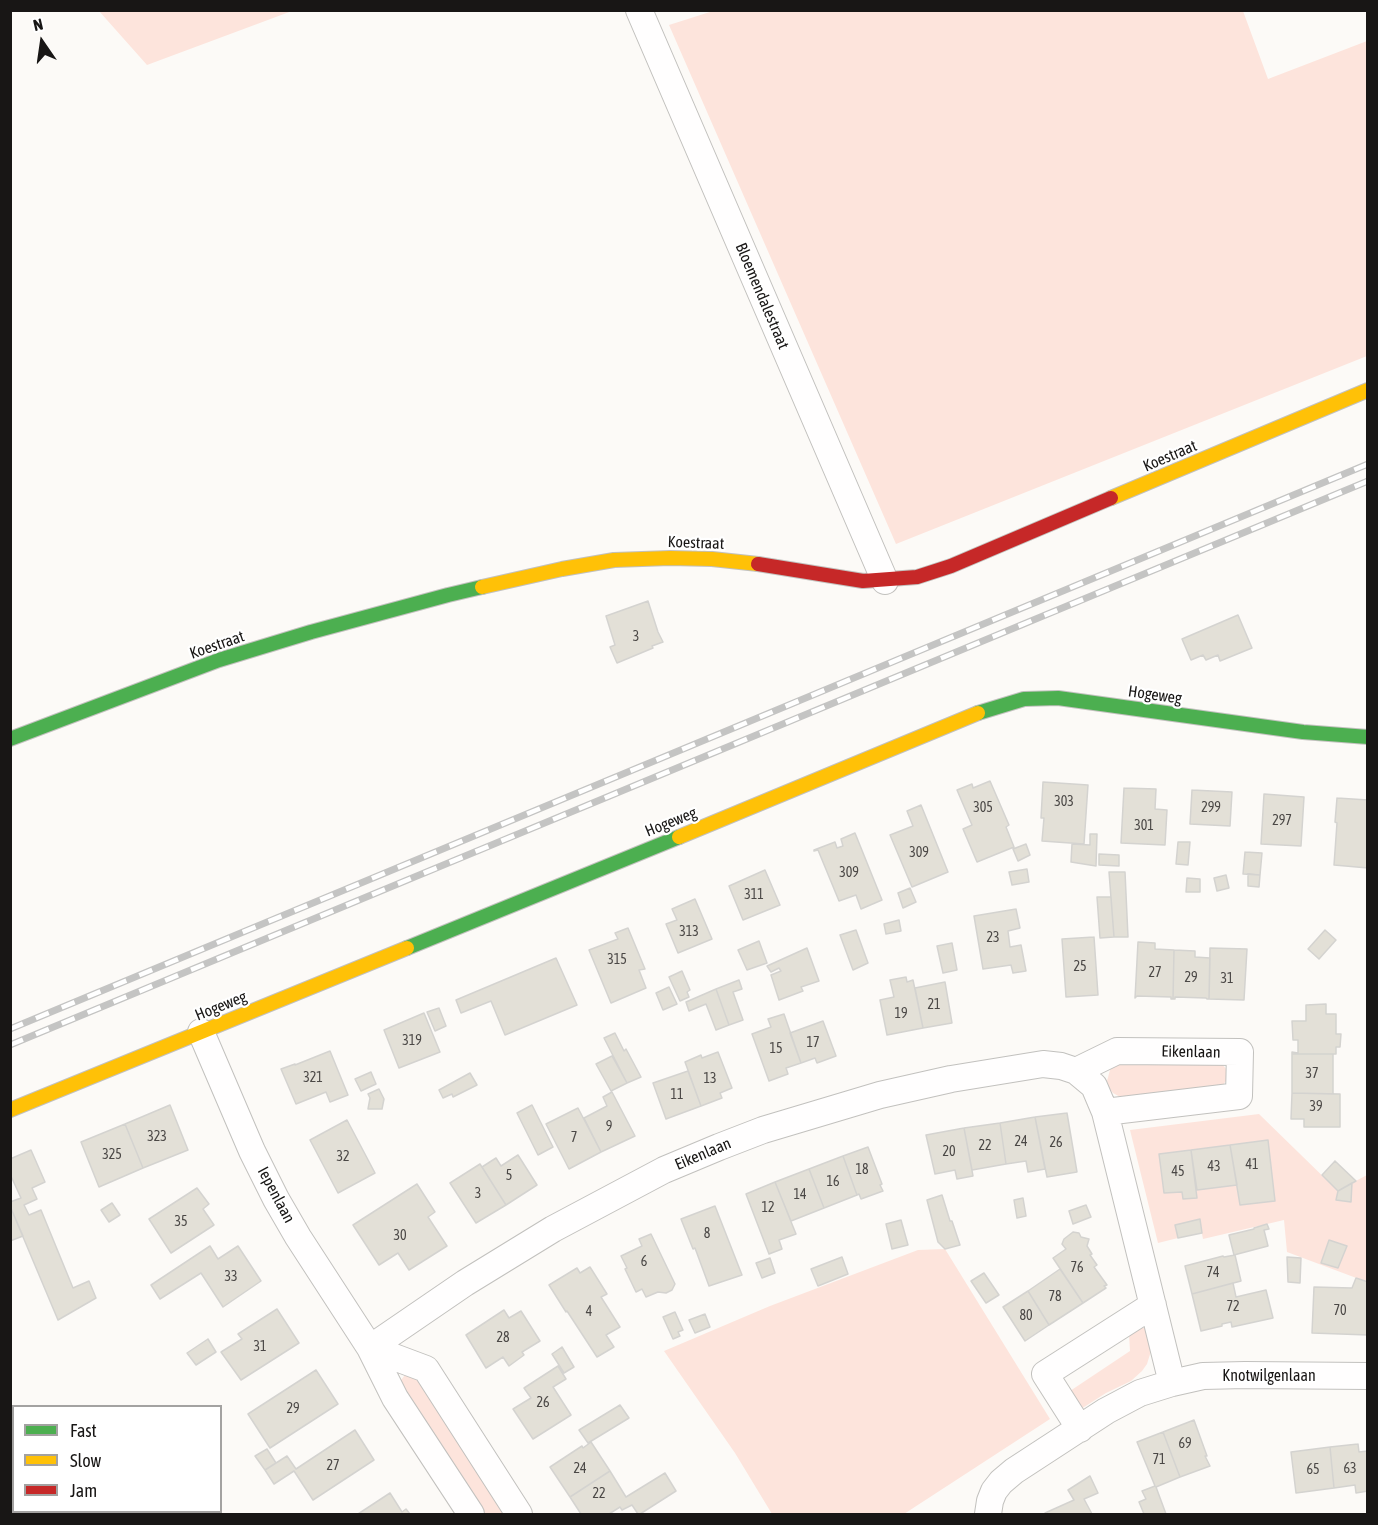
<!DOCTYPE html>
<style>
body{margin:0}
#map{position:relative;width:1378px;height:1525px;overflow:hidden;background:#fcfaf7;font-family:"Asap Condensed",sans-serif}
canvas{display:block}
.frame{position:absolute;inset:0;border:12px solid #181615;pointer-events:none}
.legend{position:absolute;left:12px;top:1405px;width:210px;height:108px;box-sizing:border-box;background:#fff;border:2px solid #a3a2a1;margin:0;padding:8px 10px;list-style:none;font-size:18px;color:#181615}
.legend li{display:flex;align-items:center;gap:12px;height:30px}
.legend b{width:30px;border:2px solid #a3a2a1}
.north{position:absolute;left:12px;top:12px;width:60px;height:60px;-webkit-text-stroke:4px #fff;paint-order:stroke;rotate:347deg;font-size:16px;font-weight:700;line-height:24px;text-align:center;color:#181615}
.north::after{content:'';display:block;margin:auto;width:21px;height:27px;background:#181615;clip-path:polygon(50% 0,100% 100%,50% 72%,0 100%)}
</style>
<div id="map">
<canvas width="1378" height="1525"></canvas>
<div class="frame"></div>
<ul class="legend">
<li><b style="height:8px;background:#4caf50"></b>Fast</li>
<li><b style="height:8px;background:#ffc107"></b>Slow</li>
<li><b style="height:8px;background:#c62828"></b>Jam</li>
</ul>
<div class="north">N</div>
</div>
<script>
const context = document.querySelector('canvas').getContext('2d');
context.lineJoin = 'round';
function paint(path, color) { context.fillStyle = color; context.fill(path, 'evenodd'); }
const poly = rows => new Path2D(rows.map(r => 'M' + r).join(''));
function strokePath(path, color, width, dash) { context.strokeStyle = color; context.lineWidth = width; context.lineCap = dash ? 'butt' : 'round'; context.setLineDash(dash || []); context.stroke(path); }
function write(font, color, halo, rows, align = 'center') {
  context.font = font + ' "Asap Condensed",sans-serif'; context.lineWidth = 4.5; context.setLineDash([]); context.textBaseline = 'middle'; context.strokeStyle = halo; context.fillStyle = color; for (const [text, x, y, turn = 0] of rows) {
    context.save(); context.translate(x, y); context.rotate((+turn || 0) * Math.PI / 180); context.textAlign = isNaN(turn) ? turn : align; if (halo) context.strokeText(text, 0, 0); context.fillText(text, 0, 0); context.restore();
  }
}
const green = poly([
 [99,11,292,11,147,65],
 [713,11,1243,11,1268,79,1367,41,1367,356,896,544,669,25],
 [1120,1062,1221,1063,1228,1071,1228,1078,1223,1085,1218,1087,1122,1098,1113,1093,1109,1088,1107,1081,1110,1070,1113,1066],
 [1259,1114,1338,1191,1336,1200,1351,1202,1352,1183,1367,1175,1367,1282,1287,1252,1284,1220,1203,1239,1199,1219,1175,1225,1178,1238,1158,1243,1130,1130],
 [1268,1140,1275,1201,1240,1205,1237,1185,1197,1190,1197,1198,1183,1199,1182,1192,1164,1193,1160,1154],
 [945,1249,1050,1419,904,1514,772,1514,735,1453,664,1351,770,1306,918,1250],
 [1141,1328,1145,1328,1147,1331,1151,1351,1147,1364,1142,1371,1131,1381,1106,1393,1081,1409,1070,1391,1130,1351,1129,1334],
 [415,1374,507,1514,483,1514,401,1385,401,1380,405,1375]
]);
const building = poly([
 [648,601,658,632,663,642,652,646,653,648,617,663,610,647,615,645,606,616,648,601],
 [1238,615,1252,648,1220,661,1218,655,1206,660,1203,655,1191,660,1182,639,1238,615],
 [990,781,1009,825,1006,827,1014,847,977,862,963,829,972,825,957,790,972,784,973,788,990,781],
 [1043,782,1088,785,1084,844,1042,841,1044,818,1041,818,1043,782],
 [1124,788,1156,789,1155,809,1167,810,1165,845,1121,843,1124,788],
 [1192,790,1232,792,1230,826,1190,824,1192,790],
 [1264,794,1304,797,1301,846,1261,844,1264,794],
 [1337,798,1368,800,1368,868,1334,865,1337,823,1335,822,1337,798],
 [921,805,948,872,912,887,890,835,913,826,907,811,921,805],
 [855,833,882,900,861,909,856,895,839,901,818,850,814,851,814,850,835,842,837,848,843,846,841,839,855,833],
 [1090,834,1097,834,1096,866,1071,862,1072,844,1090,845,1090,834],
 [1178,842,1190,842,1188,865,1176,864,1178,842],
 [1026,844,1030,855,1018,861,1013,849,1026,844],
 [1245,852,1262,853,1260,875,1243,874,1245,852],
 [1099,854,1119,855,1119,866,1099,865,1099,854],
 [1027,869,1029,882,1012,885,1009,872,1027,869],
 [765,870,780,905,743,920,729,886,765,870],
 [1109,872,1125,872,1128,937,1114,937,1109,872],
 [1248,874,1260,875,1259,887,1248,886,1248,874],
 [1226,875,1229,888,1217,891,1214,878,1226,875],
 [1187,878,1200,879,1200,892,1186,892,1187,878],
 [910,888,916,902,903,908,898,893,910,888],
 [1097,897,1111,897,1114,937,1100,938,1097,897],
 [695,899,712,939,678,953,666,924,677,920,672,909,695,899],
 [1016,909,1020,928,1008,931,1010,947,1021,945,1026,971,1013,973,1011,965,983,969,974,916,1016,909],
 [899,920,901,931,886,934,884,924,899,920],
 [628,928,645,969,639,970,646,988,611,1003,589,950,618,939,615,933,628,928],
 [856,930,868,963,853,970,840,935,856,930],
 [1325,930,1336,940,1319,959,1308,949,1325,930],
 [1094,937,1098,995,1066,997,1062,939,1094,937],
 [759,941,767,963,747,970,738,950,759,941],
 [1138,942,1155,943,1155,949,1174,950,1173,999,1171,999,1171,997,1137,996,1135,998,1138,942],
 [952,943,957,970,943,973,937,946,952,943],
 [807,948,819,981,801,987,803,991,779,1000,771,975,781,971,779,968,771,972,767,966,807,948],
 [1210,948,1247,949,1244,1000,1209,999,1210,948],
 [1174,950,1195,951,1195,957,1210,958,1209,999,1207,999,1206,998,1175,997,1175,999,1173,999,1174,950],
 [556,958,577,1005,505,1035,491,1001,461,1013,456,1000,556,958],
 [682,971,690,990,687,992,689,997,680,1001,669,977,682,971],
 [906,977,907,982,913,980,923,1028,887,1035,880,1000,894,997,890,980,906,977],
 [739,980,742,989,733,992,743,1020,729,1025,716,989,739,980],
 [945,982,952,1023,923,1028,915,988,945,982],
 [669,987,677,1004,663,1010,656,993,669,987],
 [716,989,729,1025,716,1030,706,1004,689,1011,686,1002,716,989],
 [1326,1004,1326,1014,1336,1014,1336,1034,1341,1034,1340,1047,1336,1047,1336,1054,1292,1054,1292,1052,1298,1053,1298,1040,1293,1040,1292,1021,1306,1021,1306,1005,1326,1004],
 [439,1008,446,1026,435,1031,427,1012,439,1008],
 [424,1013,440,1052,399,1068,384,1030,424,1013],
 [784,1014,801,1063,786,1068,788,1074,769,1081,752,1034,771,1027,768,1019,784,1014],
 [823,1021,836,1056,817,1063,815,1058,801,1063,790,1033,823,1021],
 [615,1033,624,1051,626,1049,641,1077,627,1083,604,1038,615,1033],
 [330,1051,348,1095,330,1102,326,1092,296,1104,281,1069,295,1064,295,1065,330,1051],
 [718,1052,732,1088,720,1093,722,1098,701,1106,685,1062,701,1055,702,1058,718,1052],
 [1292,1054,1333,1054,1333,1094,1292,1093,1292,1054],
 [612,1056,627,1083,611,1091,596,1064,612,1056],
 [688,1071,701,1106,666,1119,653,1083,688,1071],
 [371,1072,376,1084,361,1091,355,1079,371,1072],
 [470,1073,477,1085,453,1097,452,1094,443,1098,439,1090,470,1073],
 [379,1089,384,1099,382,1109,368,1109,370,1098,368,1094,379,1089],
 [612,1092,635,1136,601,1152,584,1118,607,1106,603,1097,612,1092],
 [1292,1093,1340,1094,1340,1127,1304,1127,1304,1119,1291,1119,1292,1093],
 [170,1105,188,1150,143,1168,125,1124,170,1105],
 [532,1105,553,1147,538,1155,517,1113,532,1105],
 [578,1108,601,1152,569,1169,546,1124,578,1108],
 [1067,1113,1077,1172,1047,1177,1035,1117,1067,1113],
 [1035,1117,1045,1169,1028,1172,1026,1161,1006,1164,1000,1123,1035,1117],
 [347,1120,375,1173,338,1193,310,1140,347,1120],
 [1000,1123,1006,1164,972,1170,964,1128,1000,1123],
 [125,1124,143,1168,99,1187,81,1142,125,1124],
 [964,1128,973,1176,957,1179,955,1170,935,1174,926,1135,964,1128],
 [1268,1140,1275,1201,1240,1205,1230,1145,1268,1140],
 [1230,1145,1237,1185,1197,1190,1191,1150,1230,1145],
 [868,1147,882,1184,880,1185,883,1191,861,1199,859,1194,857,1195,843,1156,868,1147],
 [31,1150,45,1182,32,1188,37,1199,24,1205,29,1215,41,1210,73,1288,89,1281,96,1298,58,1320,10,1206,10,1202,21,1198,10,1174,10,1159,31,1150],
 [1191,1150,1197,1198,1183,1199,1182,1192,1164,1193,1159,1154,1191,1150],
 [518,1155,537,1185,506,1205,482,1167,496,1158,501,1166,518,1155],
 [843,1156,857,1195,824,1208,809,1169,843,1156],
 [1335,1161,1356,1181,1338,1191,1322,1175,1335,1161],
 [480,1164,506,1205,476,1223,450,1183,480,1164],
 [809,1169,824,1208,791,1221,775,1182,809,1169],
 [775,1182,796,1234,779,1240,782,1249,769,1254,746,1194,775,1182],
 [1352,1183,1351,1202,1336,1200,1338,1191,1352,1183],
 [417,1184,435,1212,428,1217,447,1246,409,1270,398,1253,379,1265,353,1225,417,1184],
 [197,1188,209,1204,203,1209,214,1225,171,1253,149,1219,197,1188],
 [942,1195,950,1221,952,1221,960,1245,945,1249,938,1242,927,1200,942,1195],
 [1023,1198,1026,1216,1017,1218,1014,1200,1023,1198],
 [112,1203,120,1215,109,1222,101,1210,112,1203],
 [1086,1205,1091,1217,1073,1224,1069,1211,1086,1205],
 [10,1206,23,1236,10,1241,10,1206],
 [715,1206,742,1275,709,1286,695,1248,693,1249,681,1219,715,1206],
 [1200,1219,1202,1233,1178,1238,1175,1225,1200,1219],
 [901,1220,908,1245,892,1249,886,1224,901,1220],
 [1267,1224,1269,1229,1264,1230,1268,1246,1234,1255,1229,1235,1254,1229,1254,1228,1267,1224],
 [1073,1232,1079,1233,1081,1237,1089,1239,1087,1246,1092,1254,1090,1255,1097,1265,1094,1267,1107,1285,1104,1286,1106,1288,1083,1303,1053,1258,1066,1249,1062,1244,1064,1239,1073,1232],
 [651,1234,675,1284,672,1290,666,1293,658,1292,646,1297,642,1289,636,1292,625,1269,627,1268,621,1256,642,1246,639,1239,651,1234],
 [1329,1240,1347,1246,1338,1268,1321,1263,1329,1240],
 [210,1246,218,1259,238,1246,261,1281,223,1307,201,1273,160,1299,151,1285,210,1246],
 [1235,1255,1241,1281,1192,1294,1185,1266,1223,1256,1224,1257,1235,1255],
 [842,1257,848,1274,818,1286,811,1269,842,1257],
 [1287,1257,1301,1258,1300,1283,1288,1282,1287,1257],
 [770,1258,775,1273,762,1278,756,1263,770,1258],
 [590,1267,607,1294,601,1297,620,1327,606,1335,614,1347,597,1357,567,1311,566,1312,549,1285,577,1268,580,1273,590,1267],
 [1060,1269,1083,1303,1049,1325,1028,1291,1060,1269],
 [984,1273,999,1295,986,1303,971,1281,984,1273],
 [1356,1278,1368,1282,1368,1335,1312,1333,1314,1287,1352,1288,1356,1278],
 [1233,1283,1236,1297,1266,1290,1273,1318,1232,1327,1231,1322,1222,1324,1222,1326,1201,1331,1192,1294,1233,1283],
 [1028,1291,1049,1325,1025,1341,1003,1307,1028,1291],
 [277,1309,299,1343,241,1380,221,1352,242,1339,238,1334,277,1309],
 [504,1310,509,1318,521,1311,540,1341,522,1352,524,1355,509,1366,503,1357,486,1368,466,1335,504,1310],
 [675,1312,683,1330,678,1332,680,1336,673,1339,663,1317,675,1312],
 [705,1314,710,1327,695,1333,689,1320,705,1314],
 [208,1339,216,1352,196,1365,187,1353,208,1339],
 [562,1347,574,1367,564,1373,552,1354,562,1347],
 [558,1366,566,1379,553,1387,571,1415,533,1439,513,1409,531,1398,524,1388,558,1366],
 [316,1370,338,1404,270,1448,248,1414,316,1370],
 [620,1405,629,1418,588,1443,579,1430,620,1405],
 [1194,1420,1207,1456,1205,1456,1210,1466,1180,1477,1163,1432,1194,1420],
 [355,1430,374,1460,313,1500,294,1471,274,1484,265,1470,287,1456,296,1469,355,1430],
 [1163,1432,1180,1477,1156,1487,1166,1514,1144,1514,1139,1502,1146,1499,1142,1491,1155,1486,1137,1442,1163,1432],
 [14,1438,14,1483,10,1485,10,1440,14,1438],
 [591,1442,610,1471,570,1497,550,1467,582,1446,583,1448,591,1442],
 [1358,1444,1359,1452,1368,1451,1368,1491,1356,1493,1355,1485,1334,1488,1330,1447,1358,1444],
 [1330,1447,1334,1488,1296,1493,1291,1452,1330,1447],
 [267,1449,276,1463,265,1470,255,1456,267,1449],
 [610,1471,626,1497,665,1473,676,1491,640,1514,638,1514,632,1505,622,1510,620,1507,609,1514,581,1514,570,1497,610,1471],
 [1090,1476,1098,1493,1084,1499,1092,1514,1046,1514,1045,1513,1074,1500,1068,1490,1090,1476],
 [390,1493,402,1512,406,1509,410,1514,358,1514,390,1493],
 [15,1512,76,1512,72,1514,11,1514,15,1512]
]);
const street = poly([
 [639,10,885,581],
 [201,1032,252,1151,276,1199,298,1237,370,1348,395,1398,471,1514],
 [1076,1071,1094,1086,1105,1112,1172,1383],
 [370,1348,465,1283,553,1229,664,1170,719,1147,763,1130,880,1095,951,1079,1043,1064,1061,1066,1076,1071,1117,1051,1240,1052,1239,1096,1105,1112],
 [370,1348,426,1369,519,1514],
 [1080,1429,1045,1374,1153,1305],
 [988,1514,990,1501,994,1491,1001,1482,1014,1471,1106,1411,1140,1393,1172,1383,1203,1376,1245,1375,1368,1376]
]);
const fast = poly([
 [978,713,1024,699,1058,698,1303,732,1368,737],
 [10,739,219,660,311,632,448,595,482,587],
 [407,948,679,837]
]);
const slow = poly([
 [1111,498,1368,390],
 [482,587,562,569,614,560,670,558,712,559,758,564],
 [679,837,978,713],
 [10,1110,407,948]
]);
const jam = poly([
 [758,564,863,581,917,577,951,566,1111,498]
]);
const rail = poly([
 [10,1029,1368,464],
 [10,1045,1368,481]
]);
const numberNames = [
 ["3",636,637],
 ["303",1064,802],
 ["305",983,808],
 ["299",1211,808],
 ["297",1282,821],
 ["301",1144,826],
 ["309",919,853],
 ["309",849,873],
 ["311",754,895],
 ["313",689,932],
 ["23",993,938],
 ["315",617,960],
 ["25",1080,967],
 ["27",1155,973],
 ["29",1191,978],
 ["31",1227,979],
 ["21",934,1005],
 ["19",901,1014],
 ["319",412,1041],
 ["17",813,1043],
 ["15",776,1049],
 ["37",1312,1074],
 ["321",313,1078],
 ["13",710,1079],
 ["11",677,1095],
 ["39",1316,1107],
 ["9",609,1127],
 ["323",157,1137],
 ["7",574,1138],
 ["24",1021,1142],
 ["26",1056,1143],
 ["22",985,1146],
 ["20",949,1152],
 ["325",112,1155],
 ["32",343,1157],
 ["41",1252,1165],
 ["43",1214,1167],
 ["18",862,1170],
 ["45",1178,1172],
 ["5",509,1176],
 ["16",833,1182],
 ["3",478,1194],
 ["14",800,1195],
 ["12",768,1208],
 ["35",181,1222],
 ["8",707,1234],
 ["30",400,1236],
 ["6",644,1262],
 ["76",1077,1268],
 ["74",1213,1273],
 ["33",231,1277],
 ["78",1055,1297],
 ["72",1233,1307],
 ["70",1340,1311],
 ["4",589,1312],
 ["80",1026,1316],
 ["28",503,1338],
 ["31",260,1347],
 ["26",543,1403],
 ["29",293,1409],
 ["69",1185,1444],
 ["71",1159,1460],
 ["27",333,1466],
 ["24",580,1469],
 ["63",1350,1469],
 ["65",1313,1470],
 ["22",599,1494]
];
const streetNames = [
 ["Bloemendalestraat",762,296,67],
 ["Koestraat",1170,456,-23],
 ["Koestraat",696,543,2],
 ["Koestraat",217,645,-19],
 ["Hogeweg",1155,695,8],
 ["Hogeweg",671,822,-22],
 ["Hogeweg",221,1006,-22],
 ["Eikenlaan",1191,1052,1],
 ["Eikenlaan",703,1154,-23],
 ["Iepenlaan",276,1195,62],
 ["Knotwilgenlaan",1269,1376]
];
paint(green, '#fde4dc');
paint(building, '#e3e0d7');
strokePath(building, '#d4d3d0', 1.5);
strokePath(street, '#c2c1be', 28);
strokePath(fast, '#c2c1be', 16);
strokePath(slow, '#c2c1be', 16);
strokePath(jam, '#c2c1be', 16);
strokePath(street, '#fffefe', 26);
strokePath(fast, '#4caf50', 14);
strokePath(slow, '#ffc107', 14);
strokePath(jam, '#c62828', 14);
strokePath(rail, '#c4c4c3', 7);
strokePath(rail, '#fff', 4.5, [14]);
write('14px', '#4b4846', null, numberNames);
write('16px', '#181615', '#fff', streetNames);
</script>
